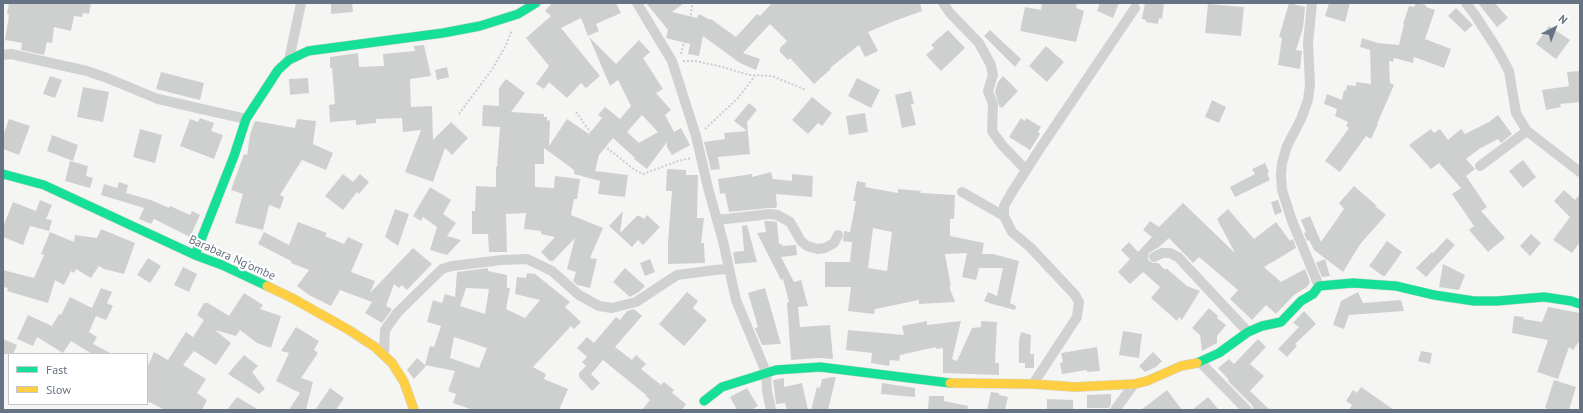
<!DOCTYPE html>
<style>
body{margin:0}
#map{position:relative;width:1583px;height:413px;overflow:hidden;background:#f5f6f4;font-family:"PT Sans",sans-serif}
canvas{display:block}
.frame{position:absolute;inset:0;border:4px solid #667384;pointer-events:none}
.legend{position:absolute;left:8px;top:353px;width:140px;height:52px;box-sizing:border-box;background:#fff;border:1px solid #c2c7ce;margin:0;padding:5px 7px;list-style:none;font-size:12px;color:#667384}
.legend li{display:flex;align-items:center;gap:8px;height:20px}
.legend b{width:20px;border:1px solid #c2c7ce}
.north{position:absolute;left:1535px;top:8px;width:40px;height:40px;-webkit-text-stroke:3px #fff;paint-order:stroke;rotate:42deg;font-size:11px;font-weight:700;line-height:16px;text-align:center;color:#667384}
.north::after{content:'';display:block;margin:auto;width:14px;height:18px;background:#667384;clip-path:polygon(50% 0,100% 100%,50% 72%,0 100%)}
</style>
<div id="map">
<canvas width="1583" height="413"></canvas>
<div class="frame"></div>
<ul class="legend">
<li><b style="height:5px;background:#16e098"></b>Fast</li>
<li><b style="height:5px;background:#ffcf43"></b>Slow</li>
</ul>
<div class="north">N</div>
</div>
<script>
const context = document.querySelector('canvas').getContext('2d');
context.lineJoin = 'round';
function paint(path, color) { context.fillStyle = color; context.fill(path, 'evenodd'); }
const poly = rows => new Path2D(rows.map(r => 'M' + r).join(''));
function strokePath(path, color, width, dash) { context.strokeStyle = color; context.lineWidth = width; context.lineCap = dash ? 'butt' : 'round'; context.setLineDash(dash || []); context.stroke(path); }
function write(font, color, halo, rows, align = 'center') {
  context.font = font + ' "PT Sans",sans-serif'; context.lineWidth = 4; context.setLineDash([]); context.textBaseline = 'middle'; context.strokeStyle = halo; context.fillStyle = color; for (const [text, x, y, turn = 0] of rows) {
    context.save(); context.translate(x, y); context.rotate((+turn || 0) * Math.PI / 180); context.textAlign = isNaN(turn) ? turn : align; if (halo) context.strokeText(text, 0, 0); context.fillText(text, 0, 0); context.restore();
  }
}
const building = poly([
 [9,3,91,3,89,14,83,13,82,17,74,16,71,31,54,27,52,43,47,42,44,55,21,50,22,43,5,40,9,15,7,14],
 [331,3,352,3,353,12,331,14],
 [552,3,616,3,621,13,596,24,599,31,588,36,581,18,561,28,600,76,586,88,581,83,567,98,549,82,544,89,536,84,549,66,526,38,551,16,545,11],
 [646,3,684,3,672,12,697,18,699,14,710,20,711,19,736,37,757,14,760,16,772,3,920,3,922,11,892,22,868,32,878,51,865,57,859,45,830,68,831,69,814,84,790,58,788,60,780,52,780,48,787,41,770,24,743,53,760,59,756,70,740,63,703,36,699,56,688,54,690,44,666,38,668,30],
 [1042,3,1077,3,1076,8,1084,11,1076,42,1020,31,1025,7,1041,10],
 [1100,3,1119,3,1113,18,1097,11],
 [1145,3,1164,3,1162,19,1159,18,1158,24,1146,22,1146,20,1142,19],
 [1289,3,1305,7,1303,28,1296,50,1302,51,1300,69,1278,65,1282,38,1279,37],
 [1329,3,1350,3,1345,22,1325,16],
 [1416,3,1426,5,1426,7,1435,10,1425,39,1451,49,1444,68,1414,57,1413,63,1394,58,1393,62,1389,61,1390,83,1394,85,1377,124,1378,124,1371,139,1366,136,1340,172,1325,161,1349,128,1346,126,1348,122,1335,116,1337,109,1324,104,1327,94,1342,100,1344,90,1346,91,1347,85,1356,86,1356,82,1371,84,1370,50,1360,47,1362,38,1378,43,1399,45,1404,24,1403,24,1409,6,1414,7],
 [1478,3,1495,3,1508,18,1497,27],
 [1208,4,1244,7,1241,36,1205,33],
 [1456,8,1473,25,1465,32,1448,16],
 [1549,26,1570,40,1556,59,1536,44],
 [948,30,965,48,941,71,926,55,934,48,931,45],
 [990,30,1021,59,1015,67,984,36],
 [589,37,616,64,639,40,650,52,643,58,663,89,656,93,671,110,665,115,674,132,681,128,690,145,672,155,667,147,667,142,647,169,634,159,635,158,613,138,599,155,595,171,628,175,625,197,598,194,600,181,574,174,574,170,544,148,544,164,535,164,535,187,554,188,555,176,580,179,577,199,574,199,571,215,603,228,590,258,597,259,590,288,577,285,573,281,576,272,567,269,575,238,553,261,550,261,541,252,555,237,541,234,541,231,524,229,526,213,506,214,507,252,489,252,488,234,472,234,472,211,475,211,476,186,496,187,496,167,497,167,500,127,482,126,483,105,499,106,499,88,506,79,525,93,511,112,544,114,544,117,547,117,547,120,550,121,549,146,567,119,589,134,602,118,598,115,605,107,620,119,631,106,618,80,610,86],
 [642,115,658,132,639,143,627,132],
 [424,45,431,76,410,79,411,107,432,106,433,140,451,122,468,138,452,155,445,148,433,182,405,172,421,130,403,132,402,118,376,119,376,123,356,125,356,120,330,122,329,105,335,104,332,68,330,68,330,57,358,53,359,67,384,66,383,54,415,51,414,46],
 [1046,46,1064,62,1047,82,1029,66],
 [447,67,449,77,437,80,435,70],
 [1580,71,1580,102,1560,104,1561,107,1546,110,1542,90,1569,86,1567,72],
 [161,72,204,83,200,100,156,89],
 [50,76,62,80,55,98,43,94],
 [1003,76,1018,91,1002,108,999,106,995,91,998,82],
 [308,78,309,93,290,95,289,79],
 [857,78,880,90,871,108,848,96],
 [83,87,109,92,103,122,77,117],
 [911,91,914,104,911,104,916,125,902,128,895,95],
 [812,97,832,113,822,126,818,123,808,134,792,120],
 [1212,100,1226,107,1219,123,1205,117],
 [749,103,757,110,747,122,750,154,718,157,720,169,711,170,704,142,725,139,724,133,747,131,734,121],
 [865,113,868,132,849,135,846,116],
 [1498,115,1512,134,1501,143,1498,139,1479,149,1466,159,1475,169,1466,176,1487,207,1481,211,1505,238,1488,252,1469,230,1474,226,1452,194,1461,188,1439,163,1431,169,1409,145,1431,129,1434,133,1440,129,1448,140,1461,129,1465,134,1489,122],
 [200,118,214,123,211,131,223,135,214,159,180,146,190,119,198,122],
 [1021,118,1025,121,1026,118,1041,127,1038,132,1040,134,1030,150,1009,137],
 [9,119,30,126,19,155,3,149,3,136],
 [297,119,316,121,313,144,333,153,326,170,302,160,280,195,284,197,280,209,269,205,263,230,235,223,243,194,231,190,244,154,247,155,250,135,254,123,255,121,295,128],
 [140,129,162,135,155,163,133,157],
 [52,135,78,145,73,161,47,151],
 [1523,160,1536,177,1523,188,1509,171],
 [70,161,88,166,86,176,93,178,90,188,65,181],
 [1265,163,1269,172,1267,173,1270,180,1235,197,1230,187,1255,174,1252,169],
 [667,169,686,170,686,175,698,175,697,218,704,218,701,243,704,243,705,263,668,264,668,242,672,191,666,191],
 [771,172,773,179,792,181,792,174,813,176,812,197,776,194,777,207,776,207,776,208,769,208,729,212,725,193,720,194,718,179,752,174,752,177],
 [343,174,353,182,360,174,369,182,359,194,357,192,343,210,325,196],
 [857,181,866,183,865,187,898,193,898,189,921,191,920,193,955,195,954,219,950,219,950,236,984,243,982,254,993,254,1019,261,1010,303,1016,306,1015,310,992,304,984,301,988,292,997,296,1003,268,979,268,976,280,962,277,967,253,945,254,951,287,949,286,955,302,919,304,919,300,875,309,874,314,848,311,851,287,825,287,825,262,850,262,852,242,843,241,844,231,850,232,856,201,853,201],
 [873,228,892,232,887,271,868,268],
 [119,182,128,185,126,193,151,200,169,208,170,206,190,215,192,211,200,215,190,237,154,219,151,224,139,219,144,208,101,195,104,184,117,188],
 [1354,186,1376,205,1375,206,1386,215,1361,243,1343,272,1314,250,1309,240,1307,241,1304,233,1306,232,1301,220,1310,216,1321,242,1344,209,1339,203],
 [430,187,451,200,443,214,456,223,447,236,461,240,447,255,430,250,437,227,423,217,421,221,413,216],
 [1564,190,1575,200,1580,194,1580,242,1572,253,1553,240,1570,217,1554,201],
 [40,200,52,205,46,219,52,220,49,231,30,226,23,245,3,237,3,227,13,202,36,211],
 [1278,200,1282,212,1275,215,1271,202],
 [1183,203,1235,253,1217,219,1228,209,1254,239,1276,222,1290,241,1293,239,1296,248,1264,267,1281,282,1305,269,1310,282,1307,287,1294,295,1276,314,1266,305,1252,320,1230,299,1238,290,1199,257,1193,263,1169,238,1159,247,1149,253,1148,260,1153,263,1158,263,1165,270,1166,268,1187,286,1200,291,1182,320,1179,317,1177,321,1151,298,1160,287,1143,272,1130,284,1118,272,1130,259,1121,250,1129,242,1138,252,1152,237,1143,230,1150,221,1159,227],
 [395,209,409,214,398,246,385,237],
 [623,211,620,233,637,216,640,216,644,219,647,215,660,227,643,245,638,240,632,247,609,226],
 [764,221,770,221,777,222,779,244,782,244,782,246,796,245,797,255,781,257,794,282,801,280,808,306,798,307,800,327,830,325,833,359,819,358,791,360,787,303,789,302,783,279,781,280,757,233,766,232],
 [298,222,327,233,325,236,344,244,348,237,363,244,351,272,375,281,370,293,413,248,432,264,407,290,402,285,399,288,394,284,386,306,392,309,382,323,365,313,372,302,340,290,331,306,309,295,297,286,309,270,291,263,291,261,258,244,264,232,289,245],
 [747,225,757,262,735,264,733,252,744,251,742,226],
 [101,229,135,243,124,274,104,269,99,266,91,278,76,269,74,273,71,271,64,285,55,280,48,303,7,291,8,288,3,287,3,270,34,278,44,255,41,254,50,232,74,242,75,235,97,238],
 [1531,234,1541,243,1530,256,1520,246],
 [1447,238,1455,245,1426,277,1416,268,1432,252,1433,253],
 [1387,241,1402,252,1385,276,1383,276,1369,266],
 [148,258,161,266,150,283,137,275],
 [650,259,655,272,645,276,640,263],
 [1325,259,1330,276,1322,277,1316,263],
 [1443,264,1465,275,1459,290,1439,287],
 [183,267,197,274,189,292,174,285],
 [488,268,488,271,507,275,507,288,510,288,506,309,525,318,540,300,515,294,517,277,526,278,527,273,535,274,570,302,565,307,581,322,574,329,571,326,533,367,546,374,544,379,568,389,559,410,473,410,453,403,456,394,448,391,455,371,425,365,430,346,434,347,441,326,427,322,433,300,442,303,445,294,455,297,457,272],
 [466,288,489,289,485,314,460,306],
 [454,337,487,348,479,368,450,358],
 [625,268,645,286,639,292,630,297,613,282],
 [101,288,112,292,107,303,113,306,106,320,96,316,89,332,97,337,93,344,112,354,92,354,71,341,63,353,37,337,33,346,17,339,28,315,52,326,59,314,61,315,70,297,92,308],
 [765,288,781,344,762,345,755,329,755,328,758,327,748,293],
 [687,292,698,301,693,308,707,320,684,346,659,324],
 [1358,292,1363,303,1401,300,1404,311,1349,315,1344,329,1333,325,1341,301],
 [244,293,263,305,260,309,281,316,271,348,257,343,240,330,236,336,215,330,231,343,216,365,194,351,183,365,206,379,197,393,207,400,202,410,165,410,147,401,147,368,154,352,168,360,186,332,193,337,204,320,197,315,204,303,208,303,229,316],
 [1548,307,1580,313,1580,340,1573,350,1569,347,1558,379,1537,372,1548,340,1512,333,1514,316,1524,317,1523,319,1542,322],
 [1209,308,1218,316,1217,318,1226,325,1217,336,1217,343,1202,351,1200,335,1192,328],
 [634,309,642,316,615,347,632,360,636,355,646,364,641,369,661,385,664,382,674,390,672,393,686,404,682,410,642,410,650,400,646,396,646,395,603,360,591,374,600,383,592,391,579,377,579,373,586,366,582,362,587,357,577,348,587,337,594,343,616,317,620,320,627,311],
 [1304,311,1316,324,1295,344,1297,346,1287,357,1278,349,1299,327,1293,323],
 [927,321,927,325,961,321,952,359,957,361,972,328,981,327,981,321,997,322,995,363,999,363,999,375,943,373,943,348,936,349,936,347,900,355,899,361,890,360,889,366,871,363,872,353,846,350,848,330,904,335,902,326],
 [296,327,319,341,314,350,318,353,301,378,313,382,306,410,289,410,300,393,276,381,289,353,281,351],
 [1123,331,1142,334,1139,358,1119,355],
 [1021,332,1031,335,1030,354,1034,354,1034,368,1025,368,1025,363,1019,363,1019,340],
 [3,339,17,345,13,354,3,354],
 [1258,339,1266,347,1250,364,1264,376,1250,391,1270,410,1254,410,1252,405,1228,381,1229,380,1218,368,1229,359,1234,364],
 [1097,347,1100,371,1087,372,1087,370,1062,374,1060,363,1063,362,1061,353],
 [1421,351,1432,353,1430,364,1418,361],
 [1153,352,1162,361,1156,367,1145,372,1139,366],
 [244,355,258,366,252,372,265,389,259,394,228,374],
 [417,358,426,366,414,379,407,370],
 [833,377,836,377,828,410,811,410,817,387,820,388,822,379],
 [784,378,784,387,802,383,808,410,787,410,785,403,776,404,773,380],
 [1554,380,1576,387,1569,410,1551,410,1545,408],
 [882,383,915,388,915,397,881,394],
 [1361,387,1394,410,1349,410,1352,405,1346,401,1353,390,1357,393],
 [330,388,344,398,336,410,315,410],
 [747,388,758,406,751,410,737,410,730,397],
 [1167,390,1182,410,1141,410],
 [991,392,999,393,999,395,1008,397,1005,410,987,410],
 [1111,394,1111,404,1109,408,1087,408,1087,395],
 [929,396,944,396,944,401,968,406,967,410,928,410],
 [237,397,259,410,227,410],
 [1208,397,1219,410,1192,410],
 [1047,399,1073,400,1073,410,1047,410]
]);
const path = poly([
 [681,54,690,20,692,6,694,3],
 [683,61,695,61,719,66,749,75,772,76,806,90],
 [576,112,588,129,602,144,635,170,643,174,678,161,691,158],
 [459,114,493,68,506,45,512,30],
 [705,129,738,98,755,76]
]);
const street = poly([
 [637,3,672,61,696,136,708,188,723,241,736,300,766,372,767,391,771,410],
 [943,3,950,13,979,43,991,65,993,75,988,91,993,104,992,131,1002,145,1026,170],
 [1312,3,1308,43,1310,85,1308,100,1301,119,1287,146,1282,163,1281,175,1282,190,1292,221,1319,286],
 [1466,3,1475,15,1497,49,1509,71,1516,113,1527,131,1580,172],
 [3,55,11,54,87,71,107,78,158,99,246,119],
 [289,60,301,3],
 [1480,166,1527,131],
 [962,192,1004,216],
 [717,220,770,214,777,215,790,222,801,241,807,246,818,249,825,248,834,243,838,235],
 [1154,257,1162,253,1170,253,1178,257,1248,332],
 [384,354,385,330,397,313,442,269,452,266,502,260,527,259,552,271,579,295,599,306,612,308,636,302,677,275,715,270,728,269],
 [1200,362,1247,410],
 [1033,384,1077,317,1079,302,1075,295,1031,248,1012,232,1004,216,1004,206,1012,192,1041,147,1135,8],
 [1115,410,1134,384]
]);
const fast = poly([
 [3,174,44,185,195,255,222,265,267,286],
 [195,255,234,156,246,119,278,70,289,60,308,51,443,33,480,26,518,14,536,3],
 [1197,363,1219,353,1248,332,1262,326,1281,322,1301,301,1313,294,1319,286,1353,283,1396,286,1434,295,1474,301,1497,301,1544,297,1571,301,1580,304],
 [704,401,722,387,776,370,820,367,950,383]
]);
const slow = poly([
 [267,286,292,298,349,330,375,347,392,363,404,382,414,410],
 [950,383,1033,384,1075,387,1134,384,1147,381,1181,366,1197,363]
]);
const streetNames = [
 ["Barabara Ng'ombe",232,258,24]
];
paint(building, '#ced0d0');
strokePath(fast, '#d2d3d3', 10);
strokePath(slow, '#d2d3d3', 10);
strokePath(path, '#cccdce', 2, [2, 2]);
strokePath(street, '#d0d1d1', 10);
strokePath(fast, '#16e098', 9);
strokePath(slow, '#ffcf43', 9);
write('12px', '#667384', '#fff', streetNames);
</script>
